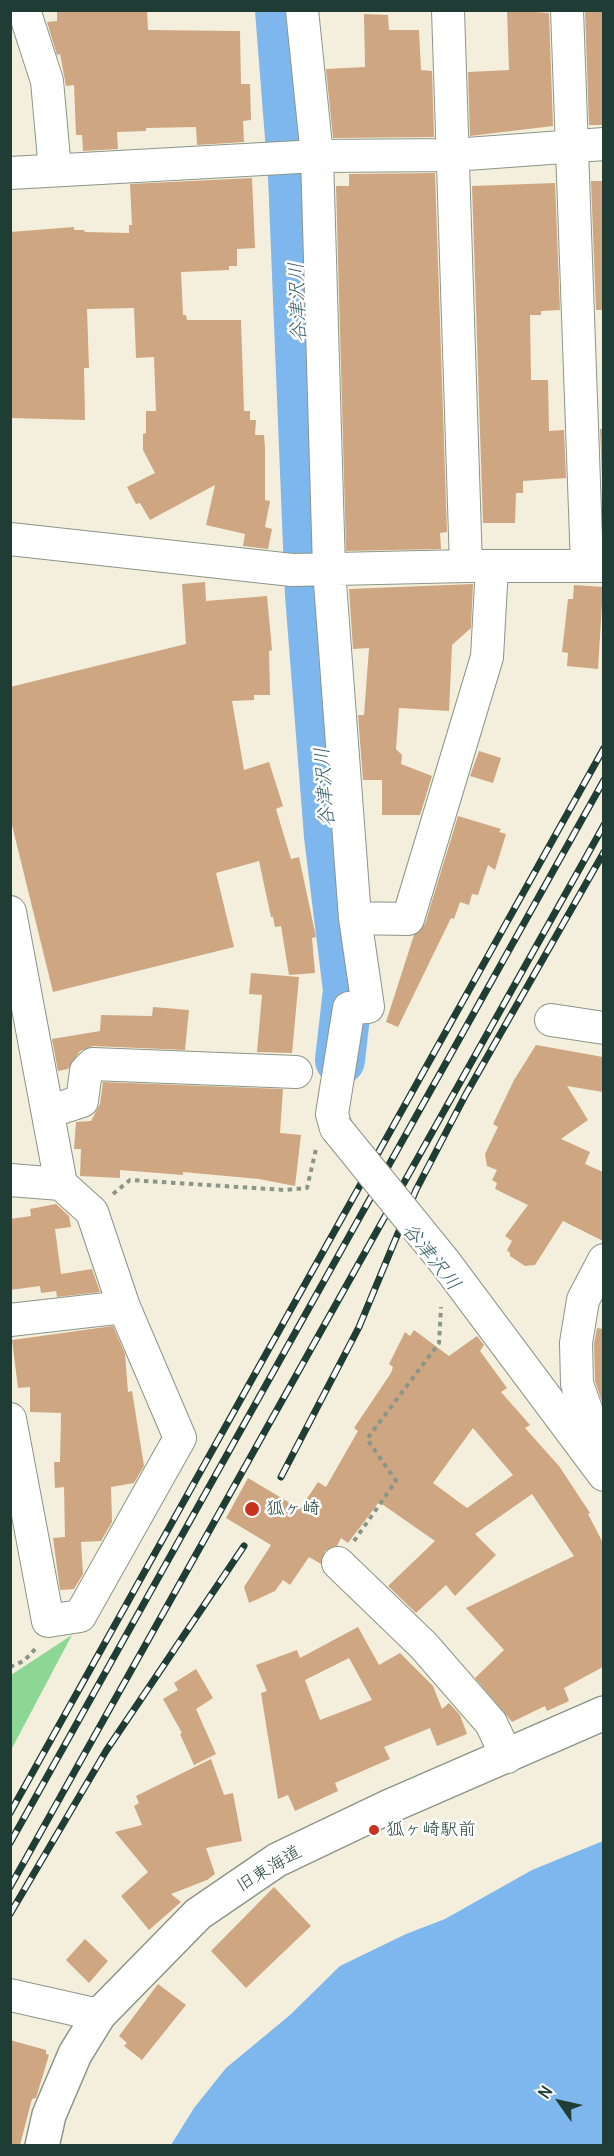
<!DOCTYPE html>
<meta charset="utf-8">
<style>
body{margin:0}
#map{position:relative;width:614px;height:2156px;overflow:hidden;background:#f4efdd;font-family:Delius,sans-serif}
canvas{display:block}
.frame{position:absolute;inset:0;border:12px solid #1f3d34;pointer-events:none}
.north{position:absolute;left:530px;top:2072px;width:60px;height:60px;-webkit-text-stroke:4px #fff;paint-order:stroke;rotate:304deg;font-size:16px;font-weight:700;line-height:24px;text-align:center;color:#1f3d34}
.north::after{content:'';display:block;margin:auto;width:21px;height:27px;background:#1f3d34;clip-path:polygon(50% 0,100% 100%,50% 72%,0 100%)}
</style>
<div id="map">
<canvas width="614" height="2156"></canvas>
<div class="frame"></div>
<div class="north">N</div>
</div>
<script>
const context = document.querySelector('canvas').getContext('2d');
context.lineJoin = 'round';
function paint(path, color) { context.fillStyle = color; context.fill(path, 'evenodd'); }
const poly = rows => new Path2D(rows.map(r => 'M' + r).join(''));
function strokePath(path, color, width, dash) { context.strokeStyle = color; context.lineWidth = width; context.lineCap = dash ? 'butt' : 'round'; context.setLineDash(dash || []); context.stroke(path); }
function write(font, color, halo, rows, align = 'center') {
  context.font = font + ' Delius,"Klee One",sans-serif'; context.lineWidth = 5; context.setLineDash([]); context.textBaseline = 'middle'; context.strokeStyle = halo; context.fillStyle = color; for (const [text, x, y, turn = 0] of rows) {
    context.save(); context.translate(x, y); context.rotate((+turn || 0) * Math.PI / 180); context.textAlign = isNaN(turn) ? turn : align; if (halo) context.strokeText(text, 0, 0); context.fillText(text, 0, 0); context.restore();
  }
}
const green = poly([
 [72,1635,11,1750,11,1675]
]);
const water = poly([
 [603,1841,603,2145,171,2145,194,2108,226,2068,290,2015,340,1966,406,1934,445,1919,532,1870]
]);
const river = poly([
 [280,10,293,176,310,595,329,836,348,990,340,1060]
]);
const building = poly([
 [57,10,147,10,148,30,240,31,241,84,250,84,251,120,243,121,244,142,197,145,196,127,146,128,146,131,117,132,118,149,83,151,82,135,76,135,74,85,66,86,60,54,57,55,47,22,57,21],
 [507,10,549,13,553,126,470,136,468,72,509,70],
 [603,11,603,125,589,125,585,12],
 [364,14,388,15,389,30,419,30,421,70,432,71,434,137,333,138,326,69,365,67],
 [435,173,447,532,440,533,441,549,346,551,336,186,349,186,349,174],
 [252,178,255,248,237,249,237,266,229,266,229,270,181,272,183,315,186,315,187,320,241,320,244,411,250,411,250,420,256,420,255,435,264,435,265,448,265,500,270,501,265,527,272,529,268,549,243,546,245,534,206,525,215,485,150,520,140,503,136,504,127,487,155,473,143,450,143,434,146,433,146,411,156,411,154,357,136,358,134,308,87,309,89,368,84,368,85,420,10,418,10,232,74,227,74,230,84,230,85,232,129,233,129,225,132,225,130,184],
 [591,181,603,181,603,310,596,310],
 [555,183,560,310,541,311,541,315,530,315,531,380,548,380,549,431,564,430,566,478,523,481,523,493,516,493,515,523,483,523,472,186],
 [600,429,603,429,603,477,602,477],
 [205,582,206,601,267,596,272,650,269,651,270,695,254,695,254,700,232,701,244,770,269,762,283,806,276,809,291,859,299,857,316,937,312,938,315,973,289,975,281,926,275,927,273,917,271,917,259,861,216,873,234,947,53,992,10,817,10,687,186,644,182,584],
 [473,584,471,628,452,645,449,711,399,708,396,749,402,755,401,764,432,776,420,815,382,815,382,780,363,780,358,715,364,715,369,648,353,649,349,589],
 [574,585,603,587,598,669,567,666,568,653,562,652,568,599,573,599],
 [479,751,501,758,493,783,470,776],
 [458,816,501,829,499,832,506,834,495,870,488,865,478,895,472,894,469,905,460,902,454,919,451,918,398,1027,386,1022,414,935,425,924],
 [251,973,299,977,292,1053,257,1052,262,995,249,994],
 [153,1007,189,1010,185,1050,93,1046,80,1051,68,1069,58,1071,52,1039,100,1031,101,1015,152,1016],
 [536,1045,603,1057,603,1092,567,1086,588,1120,561,1139,590,1152,585,1164,603,1172,603,1241,563,1221,535,1265,525,1266,510,1256,510,1253,507,1250,512,1241,505,1236,528,1205,495,1189,497,1183,492,1180,497,1170,487,1166,485,1154,498,1127,493,1124,514,1080],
 [103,1082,283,1089,280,1133,301,1135,295,1186,259,1179,183,1172,183,1175,120,1170,120,1178,80,1176,81,1149,74,1149,76,1122,91,1121,100,1104],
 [56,1204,69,1216,71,1227,55,1229,61,1274,92,1269,100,1292,57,1297,56,1291,41,1293,40,1286,10,1290,10,1219,31,1216,30,1209],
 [113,1326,125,1354,128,1392,132,1391,144,1466,134,1483,111,1487,112,1522,101,1541,81,1542,83,1574,74,1589,60,1590,53,1538,65,1537,64,1487,55,1488,54,1462,60,1462,61,1413,30,1412,30,1387,18,1388,12,1340],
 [597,1328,603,1329,603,1405,595,1381,594,1344],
 [414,1330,449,1356,477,1336,484,1345,480,1351,507,1388,501,1392,530,1425,525,1428,559,1466,590,1513,588,1514,603,1543,603,1667,564,1688,569,1701,547,1711,545,1706,512,1722,475,1678,504,1650,466,1608,574,1556,532,1494,475,1534,496,1555,455,1596,446,1585,416,1613,388,1586,435,1541,379,1502,348,1543,341,1538,337,1546,325,1551,321,1564,309,1557,290,1585,283,1580,275,1591,249,1603,244,1587,271,1545,226,1518,248,1478,300,1509,318,1482,326,1487,358,1431,354,1428,391,1373,393,1367,389,1364,405,1332,410,1336],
 [473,1428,513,1475,467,1508,433,1483],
 [358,1627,379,1665,400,1653,433,1686,442,1709,449,1703,460,1715,467,1734,437,1746,430,1728,384,1747,390,1759,335,1783,338,1791,295,1811,288,1795,278,1799,261,1693,267,1691,256,1665,297,1650,300,1658],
 [349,1658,372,1700,320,1720,305,1680],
 [196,1669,213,1698,196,1709,216,1754,194,1765,180,1734,182,1733,163,1699,178,1690,174,1683],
 [211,1759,224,1795,233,1793,242,1841,206,1848,215,1874,207,1880,171,1894,181,1902,149,1930,121,1896,148,1872,115,1832,142,1825,134,1806,139,1803,136,1796],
 [274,1887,311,1926,246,1988,211,1951],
 [85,1939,108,1961,89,1983,66,1960],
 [158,1984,186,2005,142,2060,124,2046,127,2043,119,2036],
 [10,2040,46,2050,46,2054,49,2055,36,2098,32,2099,20,2145,10,2145]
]);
const path = poly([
 [113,1194,130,1180,285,1190,307,1188,316,1149],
 [354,1541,396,1481,367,1439,439,1343,441,1307],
 [10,1667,24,1661,38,1646]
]);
const minor = poly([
 [24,10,47,81,55,170],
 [302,10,317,156,329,569,355,918,368,1007,349,1008,332,1114,336,1128],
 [448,10,466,566],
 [567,10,587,566],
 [10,173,317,156,453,155,604,144],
 [10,539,292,570,466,566,604,566],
 [10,912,61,1184],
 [355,918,408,919,487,657,492,566],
 [551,1020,604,1028],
 [48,1112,82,1101,86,1071,93,1064,296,1072],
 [10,1180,61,1184,92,1212,124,1307,180,1438,80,1616,48,1621,10,1419],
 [444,1261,604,1475],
 [10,1320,124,1307],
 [585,1449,597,1440,577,1384,576,1343,583,1300,604,1260],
 [338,1563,424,1646,491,1723,507,1757],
 [10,1995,99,2015]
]);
const tertiary = poly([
 [42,2146,49,2115,75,2054,99,2015,198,1914,277,1860,388,1807,604,1713]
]);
const rail = poly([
 [281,1477,359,1327,416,1190,466,1094,604,852],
 [10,1813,604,748],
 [10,1843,604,780],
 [10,1887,604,825],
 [10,1914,106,1751,244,1546]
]);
const minorBridge = poly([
 [336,1128,444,1261]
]);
const markers = [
 [252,1509,8,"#c8321e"],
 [374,1830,6,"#c8321e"]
];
const poiNames = [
 ["狐ヶ崎",266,1509],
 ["狐ヶ崎駅前",386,1830]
];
const streetNames = [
 ["旧東海道",269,1869,-31]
];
const waterNames = [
 ["谷津沢川",298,302,-92],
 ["谷津沢川",325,787,-94],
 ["谷津沢川",431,1257,51]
];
paint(green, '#8dd794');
paint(water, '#7eb7ee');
strokePath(river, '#7eb7ee', 50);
paint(building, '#cea681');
strokePath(minor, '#8a9688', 34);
strokePath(tertiary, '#8a9688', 36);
strokePath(path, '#8a9688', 4, [4.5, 4.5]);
strokePath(minor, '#fff', 32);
strokePath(tertiary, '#fff', 33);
strokePath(rail, '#1f3d34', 7);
strokePath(rail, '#fff', 4.5, [14]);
strokePath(minorBridge, '#8a9688', 34, []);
strokePath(minorBridge, '#fff', 32);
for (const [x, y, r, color] of markers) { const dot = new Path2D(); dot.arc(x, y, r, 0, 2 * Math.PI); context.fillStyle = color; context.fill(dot); strokePath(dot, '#fff', 2); }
write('18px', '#1f3d34', '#fff', poiNames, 'left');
write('18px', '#1f3d34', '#fff', streetNames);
write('italic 20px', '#3c626c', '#fff', waterNames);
</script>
